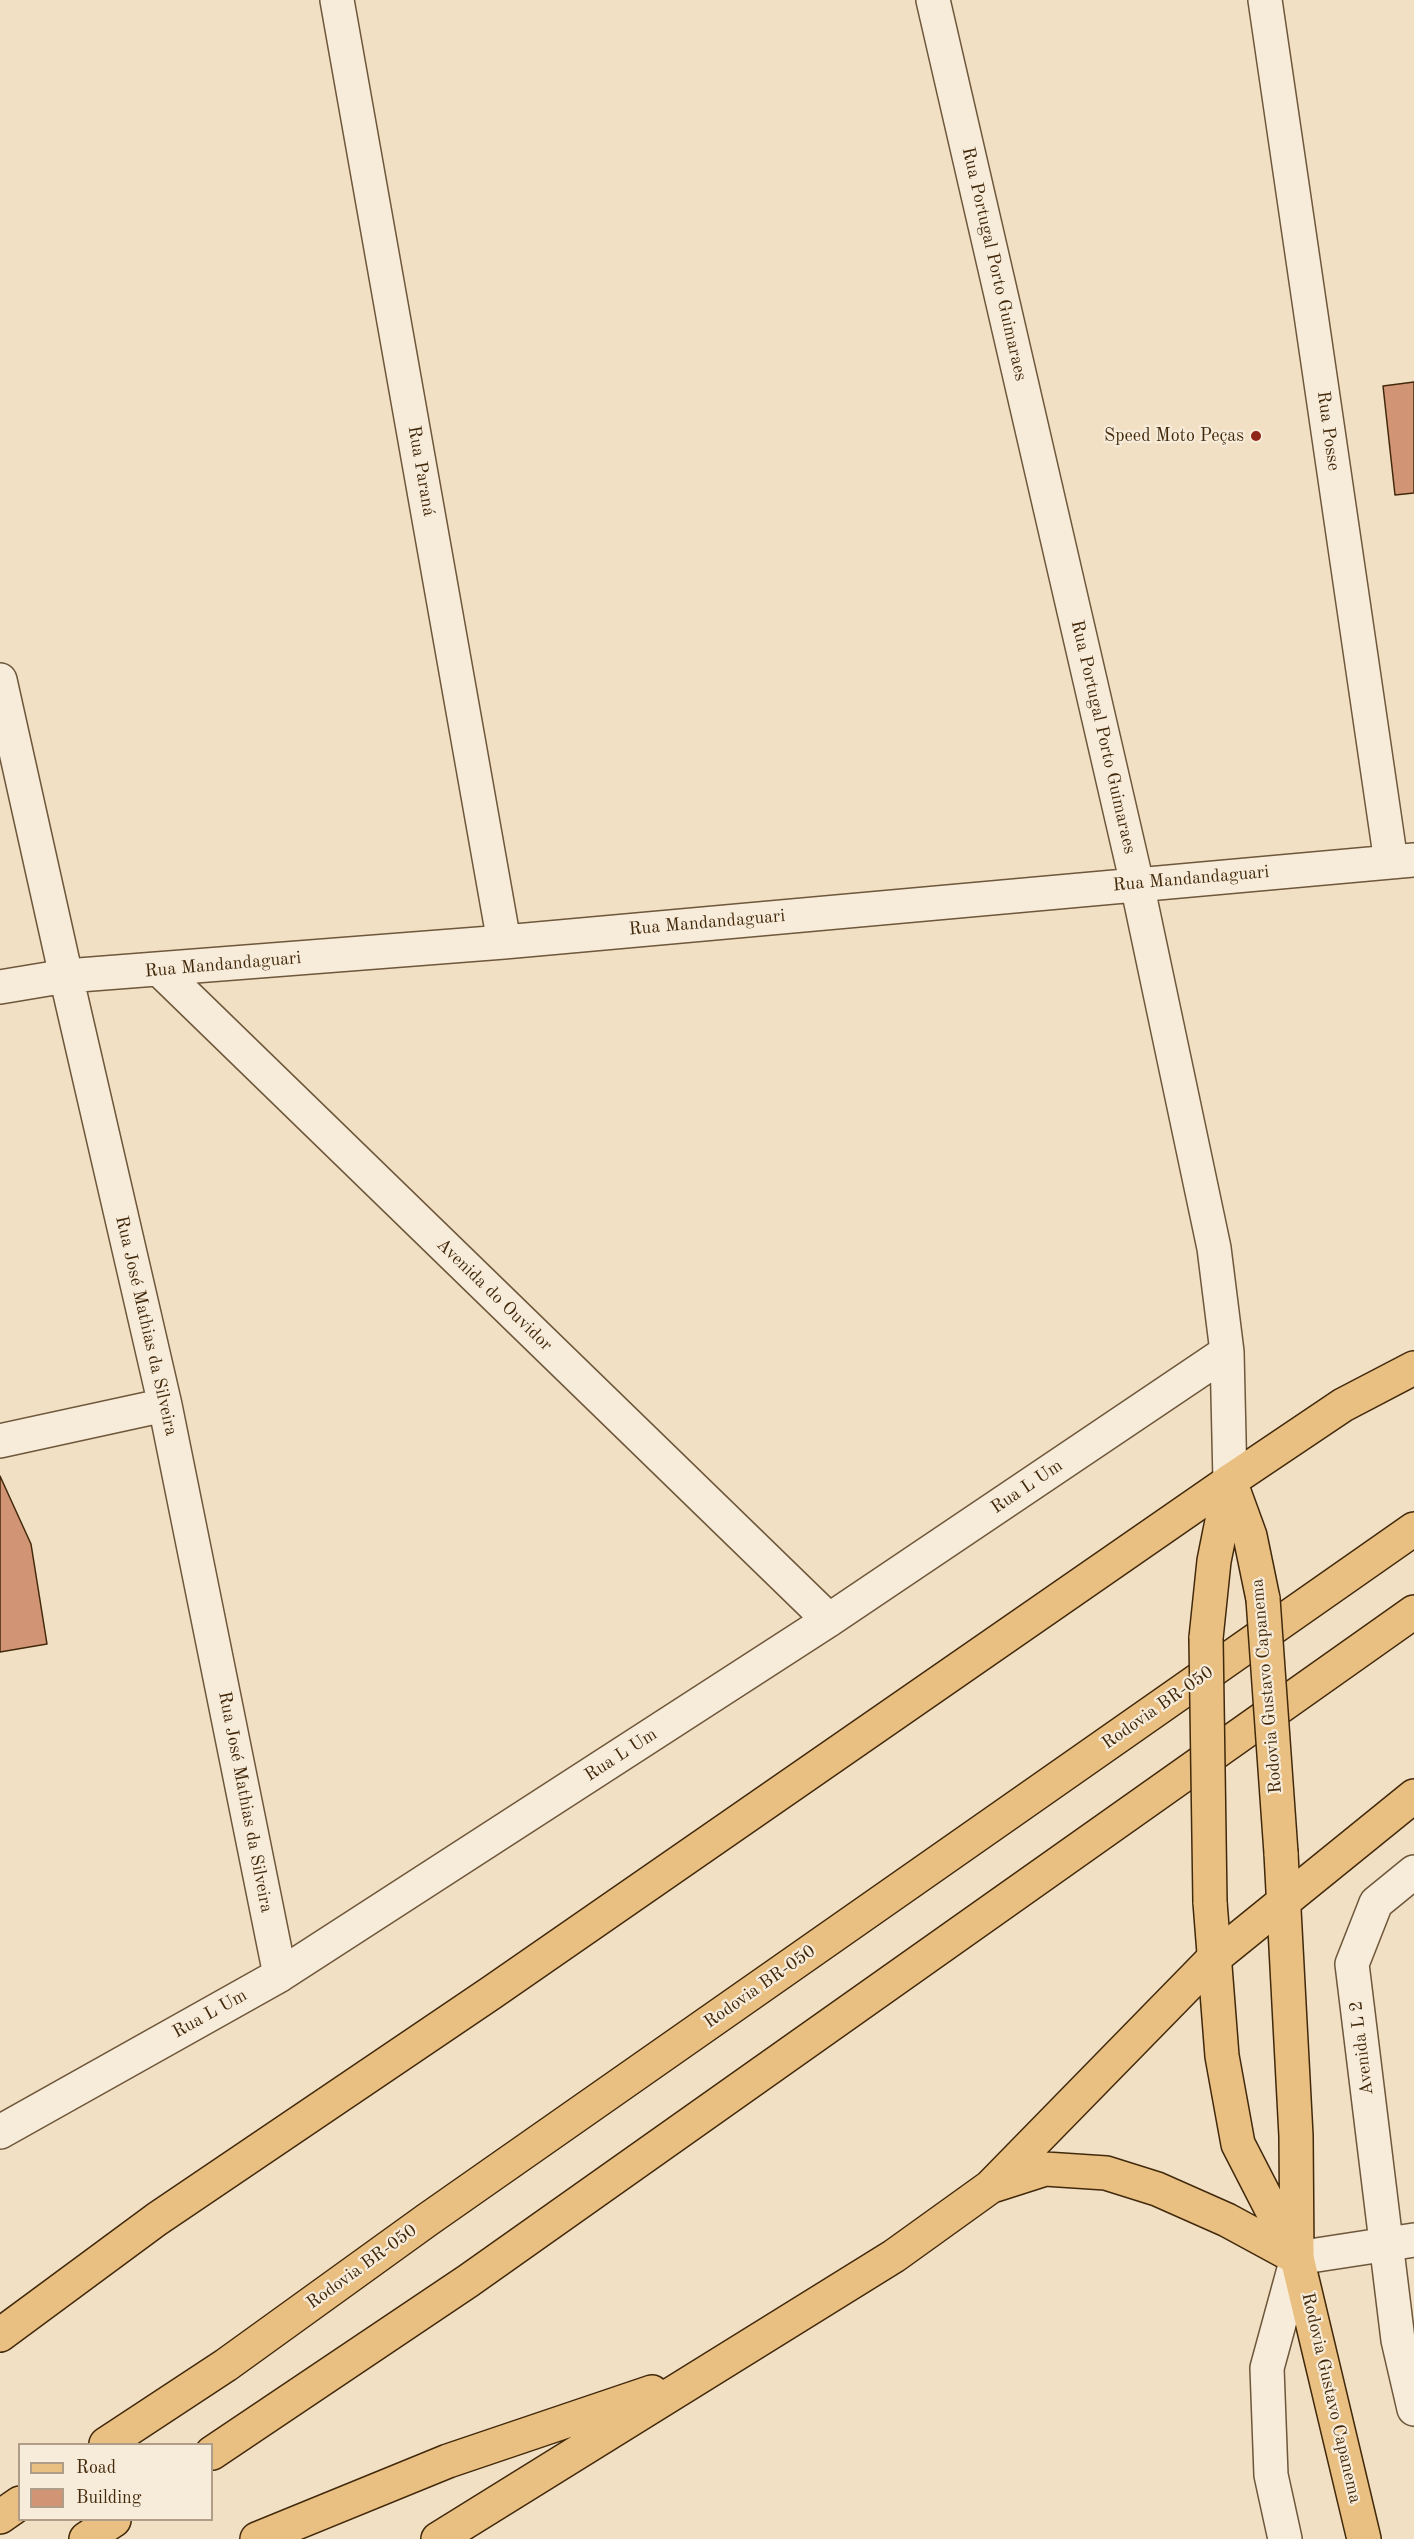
<!DOCTYPE html>
<meta charset="utf-8">
<style>
body{margin:0}
#map{position:relative;width:1414px;height:2539px;overflow:hidden;background:#f2e0c5;font-family:"Old Standard TT",serif}
canvas{display:block}
.legend{position:absolute;left:18px;top:2443px;width:195px;height:78px;box-sizing:border-box;background:#f7ebd9;border:2px solid #af9d87;margin:0;padding:8px 10px;list-style:none;font-size:18px;color:#42290b}
.legend li{display:flex;align-items:center;gap:12px;height:30px}
.legend b{width:30px;border:2px solid #af9d87}
</style>
<div id="map">
<canvas width="1414" height="2539"></canvas>
<ul class="legend">
<li><b style="height:8px;background:#e9c082"></b>Road</li>
<li><b style="height:16px;background:#d19575"></b>Building</li>
</ul>
</div>
<script>
const context = document.querySelector('canvas').getContext('2d');
context.lineJoin = 'round';
function paint(path, color) { context.fillStyle = color; context.fill(path, 'evenodd'); }
const poly = rows => new Path2D(rows.map(r => 'M' + r).join(''));
function strokePath(path, color, width, dash) { context.strokeStyle = color; context.lineWidth = width; context.lineCap = dash ? 'butt' : 'round'; context.setLineDash(dash || []); context.stroke(path); }
function write(font, color, halo, rows, align = 'center') {
  context.font = font + ' "Old Standard TT",serif'; context.lineWidth = 4.5; context.setLineDash([]); context.textBaseline = 'middle'; context.strokeStyle = halo; context.fillStyle = color; for (const [text, x, y, turn = 0] of rows) {
    context.save(); context.translate(x, y); context.rotate((+turn || 0) * Math.PI / 180); context.textAlign = isNaN(turn) ? turn : align; if (halo) context.strokeText(text, 0, 0); context.fillText(text, 0, 0); context.restore();
  }
}
const building = poly([
 [1414,382,1414,493,1395,495,1383,386,1414,382],
 [0,1476,31,1544,47,1644,0,1652,0,1476]
]);
const minor = poly([
 [337,0,504,942],
 [933,0,1137,884,1214,1248,1227,1352,1230,1481],
 [1265,0,1391,862],
 [0,680,66,976,165,1405,280,1975],
 [160,970,829,1620],
 [0,987,66,976,504,942,1414,860],
 [0,1441,165,1405],
 [1414,1872,1376,1903,1352,1964,1398,2340,1414,2409],
 [0,2132,280,1975,829,1620,1227,1352],
 [1285,2539,1271,2475,1267,2368,1297,2258,1414,2240]
]);
const major = poly([
 [1230,1481,1250,1536,1263,1599],
 [1206,1638,1214,1561,1230,1481],
 [1281,1853,1296,2136,1297,2258,1364,2539],
 [1210,1902,1222,2056,1238,2144,1293,2251]
]);
const highway = poly([
 [995,2185,1045,2169,1106,2173,1157,2189,1227,2220,1297,2258],
 [0,2335,157,2219,491,1993,1230,1481,1343,1405,1414,1368],
 [106,2444,226,2365,427,2220,1414,1529],
 [212,2453,468,2281,1414,1612],
 [0,2517,20,2503],
 [86,2539,114,2520],
 [257,2539,448,2461,652,2392],
 [438,2539,894,2256,990,2187,1213,1959,1414,1796]
]);
const majorBridge = poly([
 [1263,1599,1281,1853],
 [1206,1638,1210,1902]
]);
const markers = [
 [1256,436,6,"#8f2418"]
];
const streetNames = [
 ["Rua Portugal Porto Guimaraes",994,264,77],
 ["Rua Posse",1328,431,82],
 ["Rua Paraná",421,471,80],
 ["Rua Portugal Porto Guimaraes",1103,737,77],
 ["Rua Mandandaguari",1191,879,-5],
 ["Rua Mandandaguari",707,923,-5],
 ["Rua Mandandaguari",223,965,-5],
 ["Avenida do Ouvidor",494,1295,44],
 ["Rua José Mathias da Silveira",146,1326,77],
 ["Rua L Um",1027,1487,-34],
 ["Rodovia Gustavo Capanema",1267,1686,-95],
 ["Rodovia BR-050",1158,1708,-35],
 ["Rua L Um",621,1755,-33],
 ["Rua José Mathias da Silveira",245,1802,79],
 ["Rodovia BR-050",760,1987,-35],
 ["Rua L Um",210,2014,-29],
 ["Avenida L 2",1362,2048,-97],
 ["Rodovia BR-050",362,2267,-36],
 ["Rodovia Gustavo Capanema",1331,2398,77]
];
const poiNames = [
 ["Speed Moto Peças",1244,436]
];
paint(building, '#d19575');
strokePath(building, '#42290b', 1.5);
strokePath(minor, '#6e573a', 36);
strokePath(major, '#42290b', 36);
strokePath(highway, '#42290b', 36);
strokePath(minor, '#f7ebd9', 33);
strokePath(major, '#e9c082', 33);
strokePath(highway, '#e9c082', 33);
strokePath(majorBridge, '#42290b', 36, []);
strokePath(majorBridge, '#e9c082', 33);
for (const [x, y, r, color] of markers) { const dot = new Path2D(); dot.arc(x, y, r, 0, 2 * Math.PI); context.fillStyle = color; context.fill(dot); strokePath(dot, '#f7ebd9', 2); }
write('18px', '#42290b', '#f7ebd9', streetNames);
write('18px', '#42290b', '#f7ebd9', poiNames, 'right');
</script>
